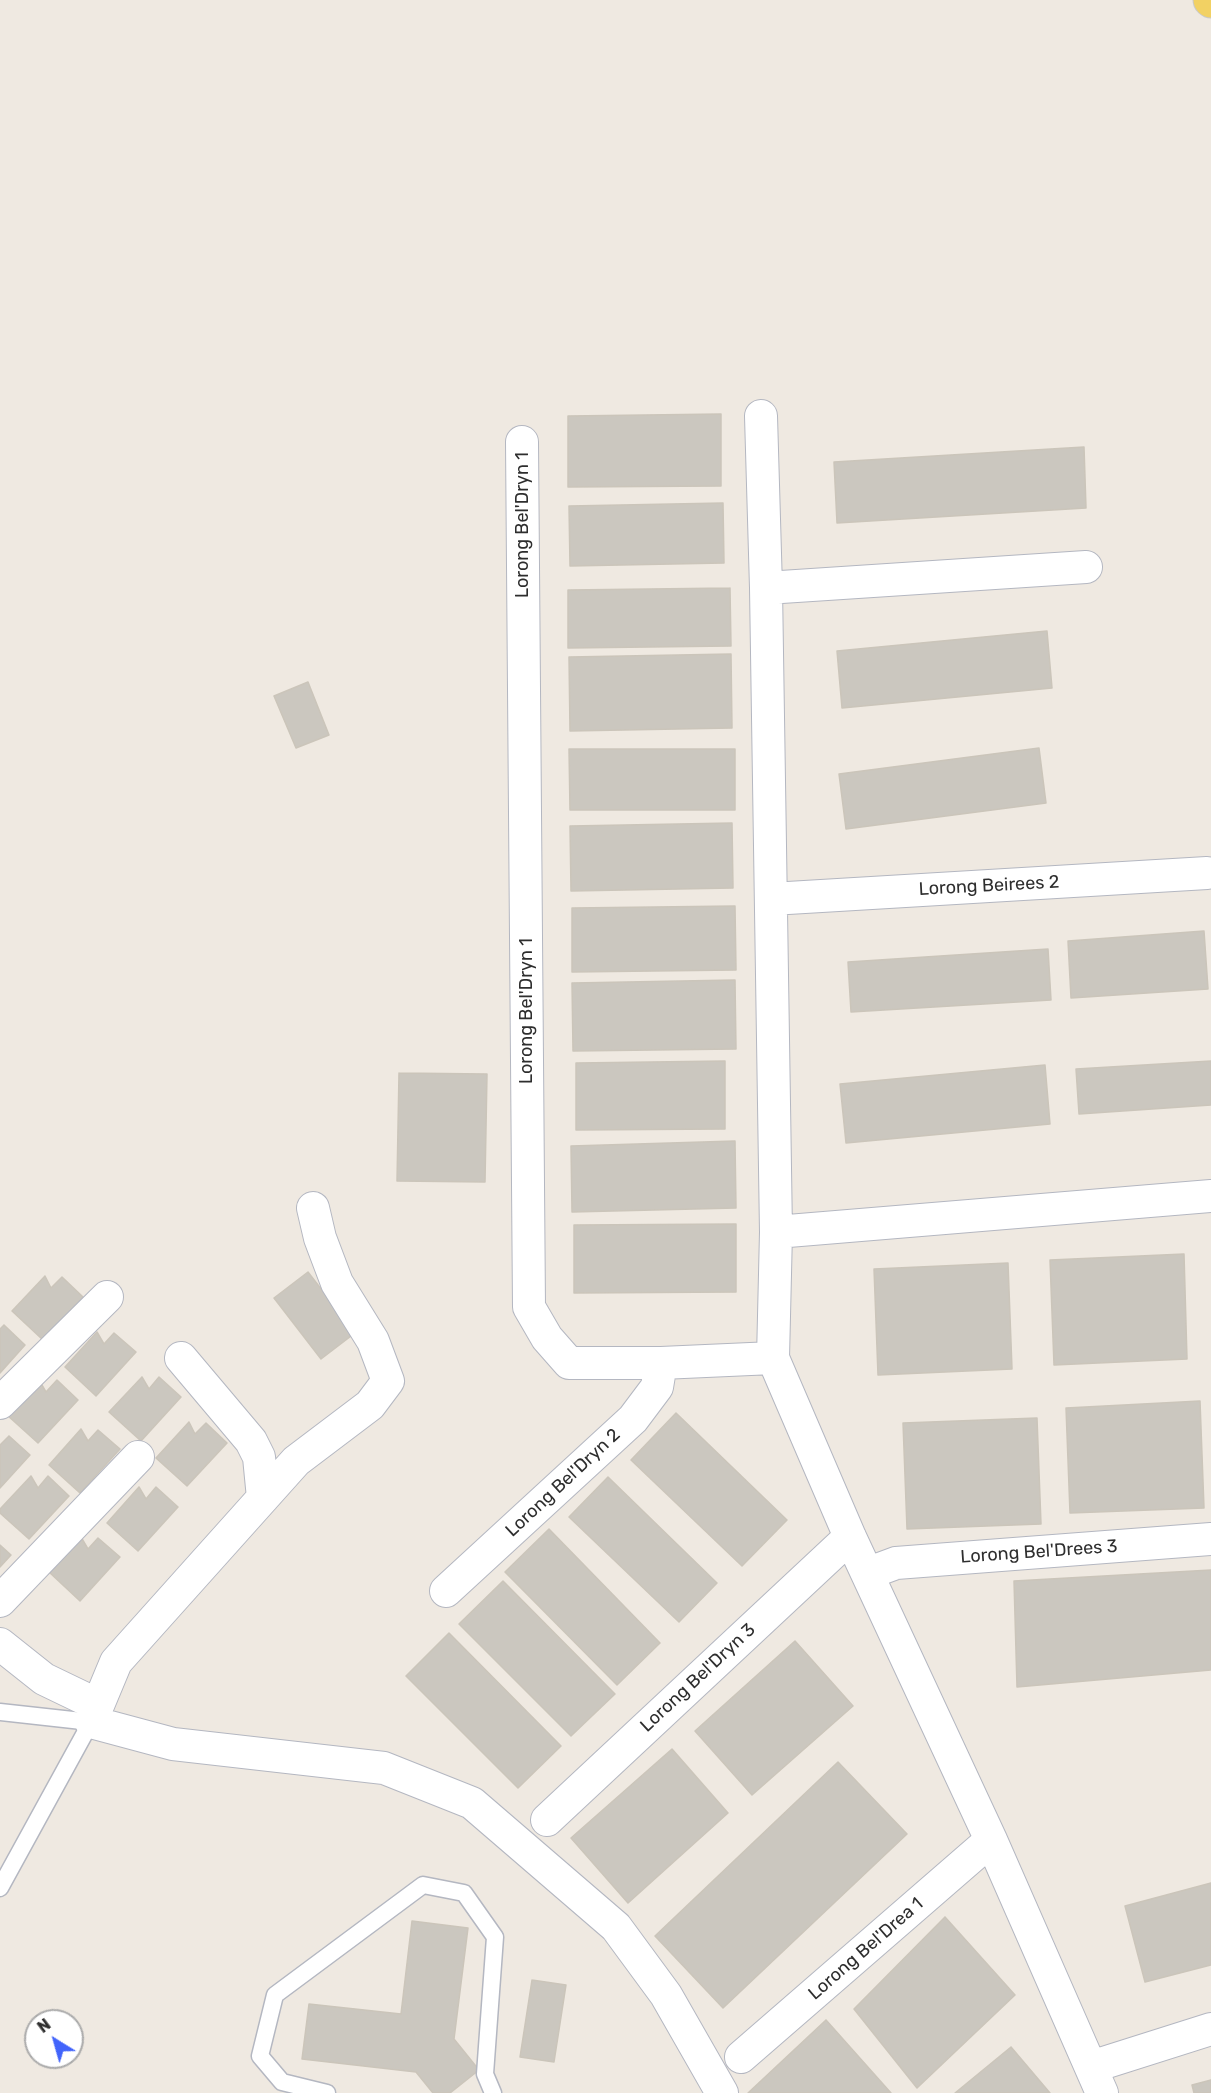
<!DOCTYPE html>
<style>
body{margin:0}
#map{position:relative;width:1211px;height:2093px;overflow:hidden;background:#efe9e1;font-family:Rubik,sans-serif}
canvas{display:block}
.north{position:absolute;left:24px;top:2009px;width:60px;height:60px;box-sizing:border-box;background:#fff;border:2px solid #ababab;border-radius:50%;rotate:323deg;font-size:16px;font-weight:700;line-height:24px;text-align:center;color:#2e2e2e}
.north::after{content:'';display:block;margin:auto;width:21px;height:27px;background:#4264fb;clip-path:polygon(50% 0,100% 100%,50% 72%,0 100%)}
</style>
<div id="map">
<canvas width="1211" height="2093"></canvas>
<div class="north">N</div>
</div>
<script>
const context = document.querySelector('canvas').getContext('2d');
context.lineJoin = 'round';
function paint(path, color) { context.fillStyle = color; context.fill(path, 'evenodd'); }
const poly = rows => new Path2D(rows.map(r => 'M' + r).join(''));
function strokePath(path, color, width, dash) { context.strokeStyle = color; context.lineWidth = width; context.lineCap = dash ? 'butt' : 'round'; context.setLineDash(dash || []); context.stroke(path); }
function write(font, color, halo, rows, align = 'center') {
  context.font = font + ' Rubik,sans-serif'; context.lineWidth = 4.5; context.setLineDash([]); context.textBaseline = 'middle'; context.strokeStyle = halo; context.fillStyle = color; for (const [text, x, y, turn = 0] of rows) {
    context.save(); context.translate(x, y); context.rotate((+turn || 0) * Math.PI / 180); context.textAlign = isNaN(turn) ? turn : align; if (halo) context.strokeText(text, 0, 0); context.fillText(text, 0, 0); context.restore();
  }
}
const building = poly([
 [721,414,721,486,568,487,568,416,721,414],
 [1084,447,1086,508,837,523,834,462,1084,447],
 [723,503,724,563,570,566,569,506,723,503],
 [730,588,731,646,568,648,568,590,730,588],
 [1047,631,1052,688,842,708,837,651,1047,631],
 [731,654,732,728,570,731,569,657,731,654],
 [308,682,329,735,296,748,274,696,308,682],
 [1039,748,1046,803,846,829,839,774,1039,748],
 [569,749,735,749,735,810,570,810,569,749],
 [732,823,733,888,571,891,570,826,732,823],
 [735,906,736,970,572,972,572,908,735,906],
 [1204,931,1208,989,1071,998,1068,941,1204,931],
 [1048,949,1051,1000,851,1012,848,962,1048,949],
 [735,980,736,1049,573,1051,572,983,735,980],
 [725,1061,725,1129,576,1130,576,1063,725,1061],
 [1211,1061,1211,1105,1079,1114,1076,1069,1211,1061],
 [1045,1065,1050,1124,846,1143,840,1084,1045,1065],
 [399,1073,487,1074,485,1182,397,1181,399,1073],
 [735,1141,736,1208,572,1212,571,1146,735,1141],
 [736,1224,736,1292,574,1293,574,1225,736,1224],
 [1184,1254,1187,1359,1054,1365,1050,1260,1184,1254],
 [1008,1263,1012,1369,878,1375,874,1269,1008,1263],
 [308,1272,355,1333,321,1359,274,1298,308,1272],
 [45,1276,51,1288,62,1277,83,1297,43,1340,12,1311,45,1276],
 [4,1325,25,1345,0,1373,0,1329,4,1325],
 [97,1332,104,1344,114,1333,136,1352,96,1396,65,1367,97,1332],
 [142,1377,149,1389,159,1377,181,1397,141,1441,109,1412,142,1377],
 [39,1380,46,1392,57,1380,78,1400,38,1443,7,1415,39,1380],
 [1200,1401,1204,1508,1070,1513,1066,1408,1200,1401],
 [676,1413,787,1520,742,1566,631,1460,676,1413],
 [1037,1418,1041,1524,907,1529,903,1423,1037,1418],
 [189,1422,195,1434,206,1423,227,1443,187,1486,156,1458,189,1422],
 [81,1429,88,1441,98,1430,120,1449,80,1493,49,1465,81,1429],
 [9,1436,30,1455,0,1488,0,1445,9,1436],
 [31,1476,38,1488,48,1476,69,1496,29,1539,0,1513,0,1509,31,1476],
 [608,1477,717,1583,679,1622,569,1517,608,1477],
 [139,1487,146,1499,156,1487,178,1507,138,1551,107,1523,139,1487],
 [549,1529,660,1643,617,1685,505,1572,549,1529],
 [81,1537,88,1549,98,1538,120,1557,80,1601,49,1572,81,1537],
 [0,1545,11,1555,0,1567,0,1545],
 [1211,1570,1211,1670,1017,1687,1014,1581,1211,1570],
 [503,1581,615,1694,571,1736,459,1624,503,1581],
 [449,1633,561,1746,518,1788,406,1676,449,1633],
 [795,1641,853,1706,752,1795,695,1731,795,1641],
 [672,1749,728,1813,628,1903,571,1838,672,1749],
 [838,1762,907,1834,723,2008,655,1936,838,1762],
 [1211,1883,1211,1965,1145,1982,1125,1906,1211,1883],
 [945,1917,1015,1995,917,2088,854,2009,945,1917],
 [412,1921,468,1928,454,2039,479,2070,450,2093,433,2093,416,2072,302,2059,309,2004,401,2014,412,1921],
 [532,1980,566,1985,554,2062,520,2057,532,1980],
 [826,2020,891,2093,748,2093,826,2020],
 [1011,2047,1050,2093,955,2093,1011,2047],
 [1211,2080,1211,2093,1194,2093,1192,2085,1211,2080]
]);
const service = poly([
 [0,1712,91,1722,0,1888],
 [327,2093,282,2082,260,2056,275,1995,423,1885,464,1893,495,1937,485,2074,493,2093]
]);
const minor = poly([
 [761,416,766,588,776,1232,773,1358,850,1537,991,1840,1102,2093],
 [522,442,529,1307,547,1338,569,1363,661,1363,773,1358],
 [766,588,1086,567],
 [771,899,1207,873],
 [313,1208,320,1238,337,1283,373,1341,388,1381,370,1405,296,1461,116,1662,91,1722,173,1744,384,1768,472,1803,616,1927,666,1995,722,2093],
 [776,1232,1211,1196],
 [181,1358,251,1441,259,1457,263,1498],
 [0,1403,107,1297],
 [869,1573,896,1563,1211,1539],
 [446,1591,633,1419,657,1387,661,1363],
 [0,1601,138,1457],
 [0,1644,44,1679,98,1705],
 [547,1820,850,1537],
 [741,2057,991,1840],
 [1091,2067,1211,2029]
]);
const primary = poly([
 [1210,0,1211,1]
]);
const streetNames = [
 ["Lorong Bel'Dryn 1",523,525,-90],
 ["Lorong Beirees 2",989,886,-3],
 ["Lorong Bel'Dryn 1",527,1011,-90],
 ["Lorong Bel'Dryn 2",563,1483,-43],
 ["Lorong Bel'Drees 3",1039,1552,-4],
 ["Lorong Bel'Dryn 3",698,1678,-43],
 ["Lorong Bel'Drea 1",866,1949,-41]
];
paint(building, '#cbc7bf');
strokePath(building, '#cbc5ba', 1.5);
strokePath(service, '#b4b7c1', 19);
strokePath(minor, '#b4b7c1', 34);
strokePath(primary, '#c9c9c9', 35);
strokePath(service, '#fff', 16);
strokePath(minor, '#fff', 32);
strokePath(primary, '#f2d163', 33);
write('18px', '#2e2e2e', '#fff', streetNames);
</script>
